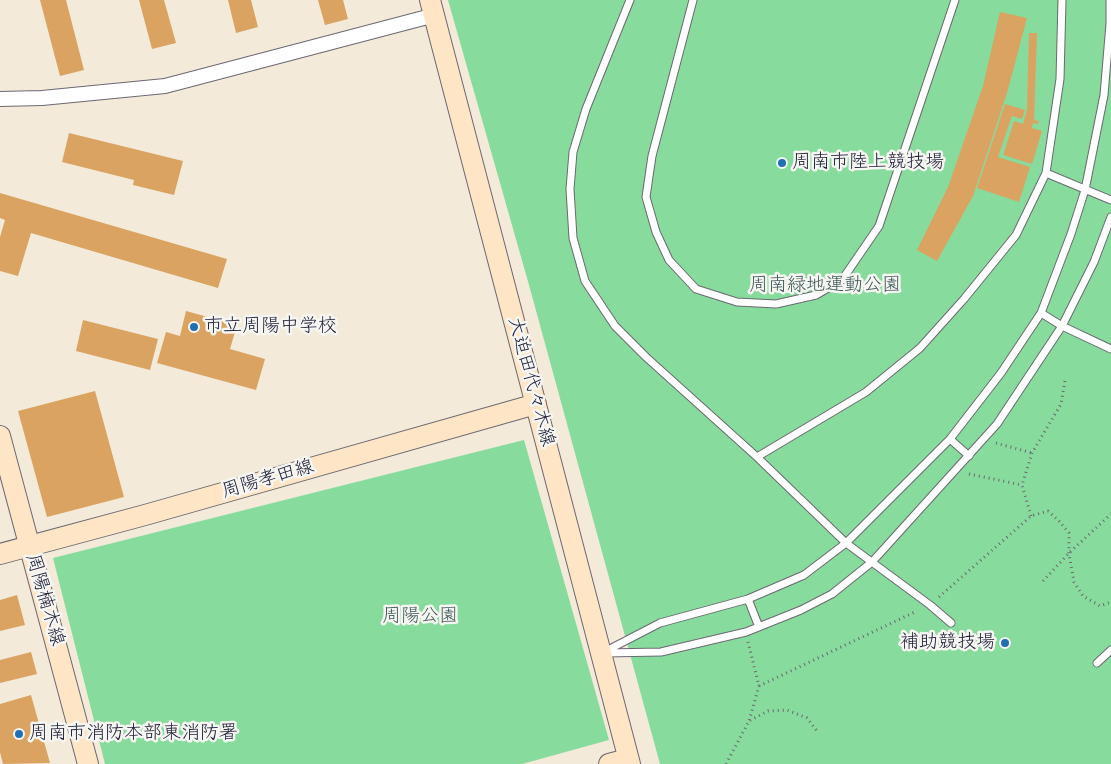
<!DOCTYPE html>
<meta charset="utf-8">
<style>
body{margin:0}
canvas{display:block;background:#f3ead9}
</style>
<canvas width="1111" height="764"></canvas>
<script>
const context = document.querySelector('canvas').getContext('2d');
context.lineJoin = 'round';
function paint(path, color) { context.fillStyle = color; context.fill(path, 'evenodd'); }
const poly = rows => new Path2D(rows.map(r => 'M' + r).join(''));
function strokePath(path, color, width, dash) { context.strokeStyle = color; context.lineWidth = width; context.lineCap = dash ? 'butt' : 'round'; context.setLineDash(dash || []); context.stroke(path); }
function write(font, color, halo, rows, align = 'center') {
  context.font = font + ' "Architects Daughter","Klee One",sans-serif'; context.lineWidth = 5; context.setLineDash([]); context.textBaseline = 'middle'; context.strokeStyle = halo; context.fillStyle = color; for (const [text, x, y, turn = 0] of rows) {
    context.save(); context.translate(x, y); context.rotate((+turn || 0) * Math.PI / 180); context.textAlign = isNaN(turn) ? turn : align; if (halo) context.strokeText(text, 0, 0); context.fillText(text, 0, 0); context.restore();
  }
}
const green = poly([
 [448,0,1111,0,1111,764,660,764,529,285],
 [524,440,609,740,522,764,105,764,53,558]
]);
const building = poly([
 [40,0,66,0,84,70,60,76],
 [139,0,164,0,176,43,152,49],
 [228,0,251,0,258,27,236,33],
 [318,0,343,0,348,19,325,25],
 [1000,12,1027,18,1007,93,973,196,937,261,917,250,948,187,983,86],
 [1029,33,1037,33,1034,120,1039,121,1038,124,1033,123,1032,128,1042,131,1032,164,1003,155,1014,121,1023,124,1027,110],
 [1005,104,1025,110,1022,119,1012,116,998,157,1030,167,1019,202,977,188],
 [69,133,183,161,174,195,133,185,134,180,62,162],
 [0,193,227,259,218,288,31,233,18,276,0,271,0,237,5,220,0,218],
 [186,311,237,325,230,349,265,359,256,390,157,363,166,332,180,336],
 [83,320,158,339,150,370,76,351],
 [95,391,124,497,47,517,18,411],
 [17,595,25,625,0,631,0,600],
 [31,652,37,674,0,683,0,660],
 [31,695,50,763,3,764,0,752,0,704]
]);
const path = poly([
 [996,443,1032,453],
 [969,474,1022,485],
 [1031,516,1022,485,1032,453,1061,404,1065,381],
 [1043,581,1069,553,1111,514],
 [939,597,1031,516,1048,511,1060,522,1069,533,1069,554,1074,582,1083,596,1100,606,1111,602],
 [748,642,759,686,749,721],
 [759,686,917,611],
 [726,764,749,721,768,711,787,710,807,718,817,731]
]);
const lane = poly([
 [630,0,586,109,573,152,570,189,573,238,585,281,615,326,646,357,757,457,846,543,930,605,951,623],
 [693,0,652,156,646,197,656,232,669,260,696,289,737,302,776,304,816,295,842,280,879,226,955,0],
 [1046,173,1111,200],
 [1041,313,1062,326,1111,349],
 [950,439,969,456],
 [757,457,866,392,920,348,964,299,1016,235,1046,173,1060,79,1062,0],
 [748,599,759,627],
 [602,653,660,623,748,599,804,575,846,543,950,439,1001,373,1041,313,1071,234,1085,190,1104,95,1110,24,1110,0],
 [605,653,661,652,746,632,801,610,832,594,872,562,997,424,1062,326,1094,262,1111,217],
 [1097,663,1111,650]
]);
const street = poly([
 [0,99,42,98,165,86,435,15]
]);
const secondary = poly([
 [430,0,630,764],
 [0,436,88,764],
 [0,554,145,515,536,404],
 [609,764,628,759]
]);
const markers = [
 [782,163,5,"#1f6fb2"],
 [194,327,5,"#1f6fb2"],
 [1005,643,5,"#1f6fb2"],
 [19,734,5,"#1f6fb2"]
];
const poiNames = [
 ["周南市陸上競技場",792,163],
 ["市立周陽中学校",204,327],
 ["補助競技場",995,643,"right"],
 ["周南市消防本部東消防署",29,734]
];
const parkNames = [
 ["周南緑地運動公園",825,286],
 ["周陽公園",420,617]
];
const streetNames = [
 ["大迫田代々木線",530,382,75],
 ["周陽孝田線",268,480,-16],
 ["周陽楠木線",44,600,74]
];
paint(green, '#87db9c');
paint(building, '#daa362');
strokePath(lane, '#6b6872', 9);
strokePath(street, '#6b6872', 16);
strokePath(secondary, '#6b6872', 22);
strokePath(path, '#6b6872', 3, [1, 4]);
strokePath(lane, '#fff', 7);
strokePath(street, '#fff', 14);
strokePath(secondary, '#fee5c5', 20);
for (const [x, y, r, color] of markers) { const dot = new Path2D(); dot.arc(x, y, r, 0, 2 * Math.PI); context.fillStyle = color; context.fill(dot); strokePath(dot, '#f6f6f2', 2); }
write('19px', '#22223b', '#f6f6f2', poiNames, 'left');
write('19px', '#405a58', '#f6f6f2', parkNames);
write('19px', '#22223b', '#f6f6f2', streetNames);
</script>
